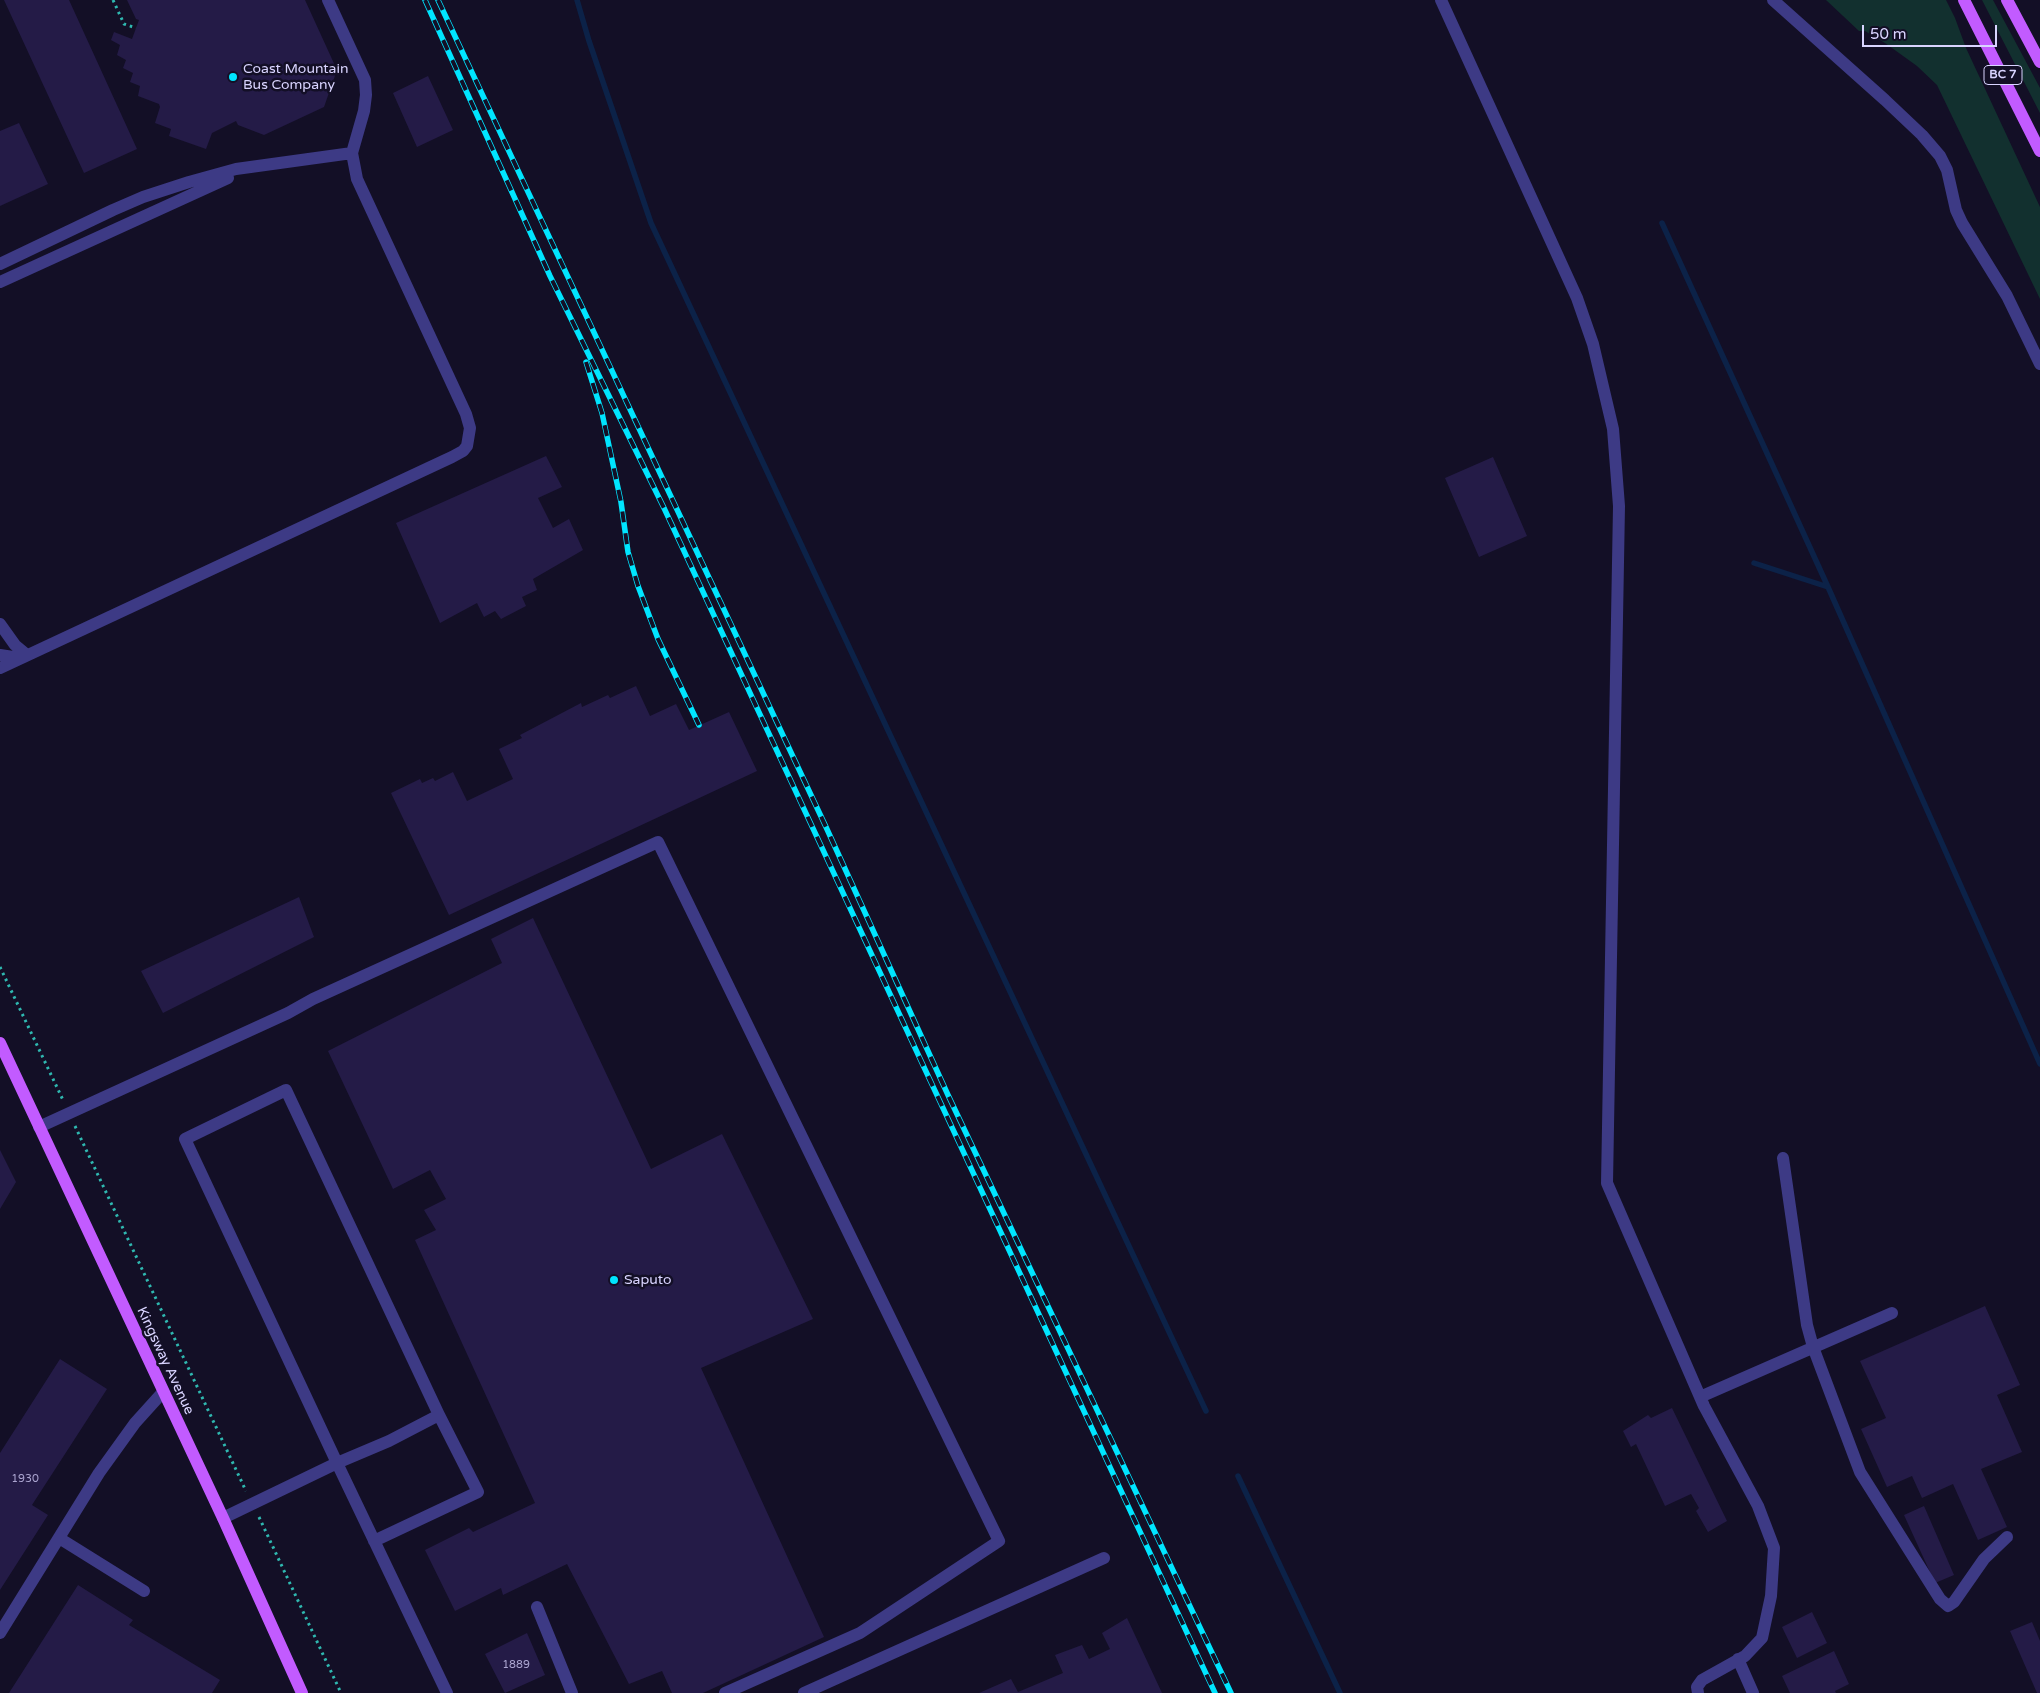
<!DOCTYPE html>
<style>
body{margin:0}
#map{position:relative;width:2040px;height:1693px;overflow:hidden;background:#130f26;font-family:"Varela Round",sans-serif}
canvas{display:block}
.scale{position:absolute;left:1862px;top:25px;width:135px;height:22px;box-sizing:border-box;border:2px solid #d9d4ff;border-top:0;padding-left:6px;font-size:15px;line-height:18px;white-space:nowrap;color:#d9d4ff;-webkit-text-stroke:4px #130f26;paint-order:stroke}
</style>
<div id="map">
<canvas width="2040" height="1693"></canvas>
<div class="scale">50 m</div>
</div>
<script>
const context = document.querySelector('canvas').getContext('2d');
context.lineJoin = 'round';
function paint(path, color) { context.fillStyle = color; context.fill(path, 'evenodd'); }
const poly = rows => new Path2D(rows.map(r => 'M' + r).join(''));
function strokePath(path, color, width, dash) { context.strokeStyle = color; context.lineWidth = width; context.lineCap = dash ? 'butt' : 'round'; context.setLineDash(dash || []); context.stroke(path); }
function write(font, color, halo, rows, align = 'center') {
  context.font = font + ' "Varela Round",sans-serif'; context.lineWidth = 5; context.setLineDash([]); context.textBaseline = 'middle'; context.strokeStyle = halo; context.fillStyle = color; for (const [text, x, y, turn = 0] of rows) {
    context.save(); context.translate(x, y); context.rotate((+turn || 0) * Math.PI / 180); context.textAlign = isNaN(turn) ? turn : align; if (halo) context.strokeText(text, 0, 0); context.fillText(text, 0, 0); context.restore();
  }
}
const green = poly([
 [1826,0,1946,0,1955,18,1966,48,2040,207,2040,299,1937,85,1917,66,1885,43,1865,31,1859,31],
 [1982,0,1993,0,2040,88,2040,113]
]);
const stream = poly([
 [577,0,589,41,651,223,1206,1411],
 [1662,223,1828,587,2040,1064],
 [1754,563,1828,587],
 [1238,1476,1340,1693]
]);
const building = poly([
 [4,0,69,0,137,149,84,173],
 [127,0,305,0,337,70,324,107,264,135,238,125,236,121,212,133,206,149,169,136,171,129,155,123,160,107,159,104,138,96,140,86,130,82,133,73,123,68,126,60,117,55,120,45,111,40,114,32,132,39,139,20,136,19],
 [428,76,453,130,417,147,393,93],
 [19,123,48,184,0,206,0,131],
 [546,456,562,487,538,498,553,528,569,519,583,550,533,579,537,590,522,597,526,606,501,619,495,611,484,617,477,603,440,623,396,523],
 [1493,457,1527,536,1479,557,1445,478],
 [636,686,650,716,676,704,689,730,729,712,757,771,449,915,391,793,420,779,422,783,433,778,435,781,453,772,467,801,513,779,499,749,522,738,520,735,581,703,582,707,608,695,610,698],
 [299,897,314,937,163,1013,141,971],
 [533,918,651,1169,722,1134,813,1319,701,1368,824,1637,703,1693,672,1693,662,1671,629,1684,567,1564,503,1595,501,1588,455,1611,425,1550,469,1528,473,1532,535,1503,415,1240,436,1230,424,1210,446,1199,430,1170,393,1189,328,1051,502,963,491,939],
 [0,1150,16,1182,0,1209],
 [1985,1306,2020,1385,1997,1395,2022,1452,1981,1469,2007,1527,1978,1540,1953,1484,1922,1498,1912,1476,1887,1487,1861,1429,1886,1418,1860,1361],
 [60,1359,107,1389,32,1505,48,1515,0,1590,0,1453],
 [1672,1408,1727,1521,1708,1532,1696,1511,1699,1508,1691,1494,1665,1506,1636,1444,1631,1447,1623,1431,1648,1415,1651,1418],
 [1924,1506,1954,1575,1935,1583,1904,1515],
 [78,1585,133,1620,129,1625,220,1680,212,1693,9,1693],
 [1812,1612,1827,1643,1797,1658,1782,1627],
 [1127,1618,1162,1693,979,1693,1011,1679,1018,1692,1063,1673,1055,1655,1082,1645,1089,1659,1110,1649,1102,1633],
 [2032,1622,2040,1641,2040,1693,2037,1693,2010,1631],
 [527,1633,545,1675,505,1693,485,1654],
 [1834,1651,1849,1684,1835,1691,1836,1693,1790,1693,1782,1676]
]);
const path = poly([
 [113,0,124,24,136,28],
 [0,967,63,1100],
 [75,1126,246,1491],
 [259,1517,341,1693]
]);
const minor = poly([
 [1441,0,1577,298,1593,344,1613,429,1619,506,1607,1183,1704,1406,1758,1506,1774,1548,1771,1596,1762,1638,1745,1656,1702,1680,1697,1687,1698,1693],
 [1773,0,1885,100,1922,135,1940,156,1947,170,1956,210,1962,223,2007,296,2040,364],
 [0,264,113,210,143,197,189,182,236,169,352,153],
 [0,282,228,178],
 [0,624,15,645,27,655],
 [0,655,13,657,22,656],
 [0,668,452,457,463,451,467,446,470,428,466,414,357,179,352,153,364,111,366,95,365,80,328,0],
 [39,1127,288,1013,313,999,658,842,999,1541,860,1633,725,1693],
 [1783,1158,1807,1325,1813,1347,1860,1472,1940,1599,1948,1606,1954,1602,1984,1559,2007,1537],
 [1700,1397,1892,1313],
 [223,1518,337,1463,389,1441,439,1415,286,1090,185,1139,337,1463,447,1693],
 [59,1538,144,1591],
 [374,1541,478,1492,439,1415],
 [537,1607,572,1693],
 [0,1633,99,1473,135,1423,163,1392],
 [1738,1659,1753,1693],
 [804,1693,1104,1558]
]);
const major = poly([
 [1964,0,2040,151],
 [2007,0,2040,62],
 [0,1043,223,1518,302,1693]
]);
const rail = poly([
 [425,0,550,276,664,508,1215,1693],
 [438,0,826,827,948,1095,1231,1693],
 [586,362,602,413,621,502,628,552,638,586,658,639,699,725]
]);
const markers = [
 [233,77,5,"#00e5ff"],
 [614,1280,5,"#00e5ff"]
];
const numberNames = [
 ["1930",25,1479],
 ["1889",516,1665]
];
const shields = [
 [2003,75,38]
];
const shieldNames = [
 ["BC 7",2003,75]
];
const poiNames = [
 ["Coast Mountain",243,69],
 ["Bus Company",243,85],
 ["Saputo",624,1280]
];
const streetNames = [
 ["Kingsway Avenue",165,1361,65]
];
paint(green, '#12302f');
strokePath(stream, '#0c2248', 5.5);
paint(building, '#241b47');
strokePath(path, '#2fb8b0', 3, [2.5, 4]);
strokePath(minor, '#3d3a85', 12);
strokePath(major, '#c25bff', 12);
strokePath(rail, '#00e5ff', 5.5);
strokePath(rail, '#130f26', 4, [11]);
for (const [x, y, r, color] of markers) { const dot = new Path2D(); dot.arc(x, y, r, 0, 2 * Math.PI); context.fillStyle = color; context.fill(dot); strokePath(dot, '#130f26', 2); }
write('11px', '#aca6d1', null, numberNames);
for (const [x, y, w] of shields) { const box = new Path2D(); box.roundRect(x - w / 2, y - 9.5, w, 19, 4); context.fillStyle = '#130f26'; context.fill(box); strokePath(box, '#d9d4ff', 1); }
write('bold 12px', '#d9d4ff', null, shieldNames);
write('14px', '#d9d4ff', '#130f26', poiNames, 'left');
write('14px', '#d9d4ff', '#130f26', streetNames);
</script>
